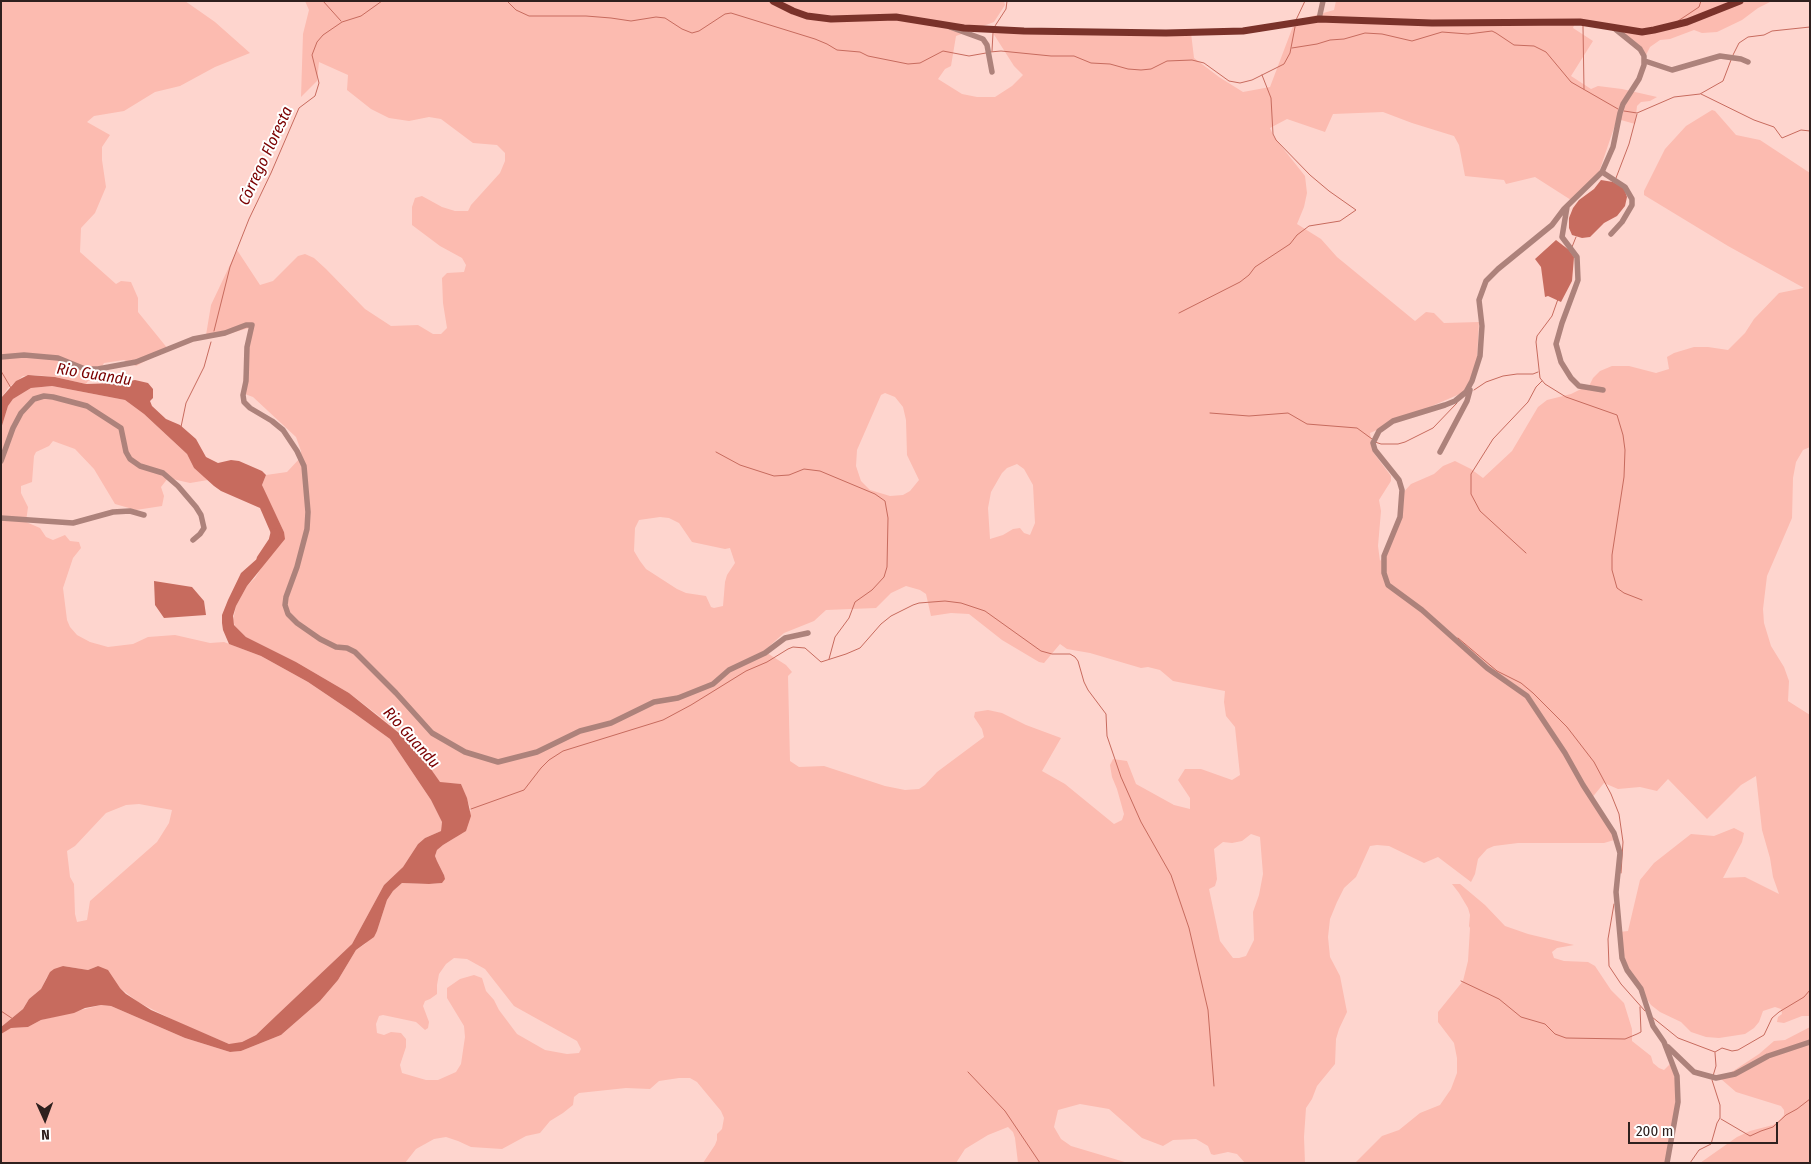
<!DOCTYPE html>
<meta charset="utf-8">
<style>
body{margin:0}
#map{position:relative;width:1811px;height:1164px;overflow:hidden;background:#fed5ce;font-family:"Fira Sans Condensed",sans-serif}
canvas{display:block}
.frame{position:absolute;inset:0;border:2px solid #2f201e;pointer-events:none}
.north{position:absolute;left:20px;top:1094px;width:50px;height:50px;-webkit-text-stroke:4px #fff;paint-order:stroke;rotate:178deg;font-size:14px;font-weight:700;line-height:20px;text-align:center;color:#2f201e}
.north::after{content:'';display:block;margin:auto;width:18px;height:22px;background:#2f201e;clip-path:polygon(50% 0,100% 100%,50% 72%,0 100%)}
.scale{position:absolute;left:1628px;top:1122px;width:150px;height:22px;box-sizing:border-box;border:2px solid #2f201e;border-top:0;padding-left:6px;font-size:15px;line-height:18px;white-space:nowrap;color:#2f201e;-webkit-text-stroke:4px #fff;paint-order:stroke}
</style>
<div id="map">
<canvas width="1811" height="1164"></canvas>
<div class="frame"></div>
<div class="north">N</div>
<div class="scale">200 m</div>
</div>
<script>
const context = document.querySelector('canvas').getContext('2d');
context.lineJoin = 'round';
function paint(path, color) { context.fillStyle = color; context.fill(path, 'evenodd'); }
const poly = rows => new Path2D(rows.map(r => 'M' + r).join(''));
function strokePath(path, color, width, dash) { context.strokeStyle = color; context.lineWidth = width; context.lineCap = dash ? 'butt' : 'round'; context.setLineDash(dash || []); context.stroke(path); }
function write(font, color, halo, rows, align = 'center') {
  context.font = font + ' "Fira Sans Condensed",sans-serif'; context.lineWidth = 4; context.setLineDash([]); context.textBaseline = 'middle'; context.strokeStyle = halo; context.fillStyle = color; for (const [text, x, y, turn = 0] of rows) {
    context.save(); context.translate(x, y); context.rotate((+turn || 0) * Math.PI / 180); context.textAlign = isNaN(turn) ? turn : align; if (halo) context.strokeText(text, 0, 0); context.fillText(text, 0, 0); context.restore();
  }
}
const green = poly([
 [1,1,185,1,215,22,250,53,215,67,180,86,155,92,124,111,94,116,87,122,110,135,102,147,102,160,106,187,95,213,81,228,80,252,116,284,121,281,131,282,138,298,138,312,168,349,136,366,124,360,104,363,95,378,88,381,86,384,55,377,35,375,23,376,8,388,1,398],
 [305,1,1004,1,1005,5,994,22,956,36,951,66,945,69,938,79,962,94,977,97,995,97,1012,86,1023,75,1014,66,993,33,1191,33,1194,58,1219,77,1243,92,1270,87,1295,21,1334,10,1336,1,1772,1,1758,8,1742,20,1717,32,1702,33,1694,30,1670,39,1660,40,1650,47,1646,55,1615,27,1576,20,1573,28,1593,41,1571,76,1591,89,1598,86,1622,89,1657,97,1650,101,1641,102,1637,106,1635,124,1621,120,1616,122,1599,172,1571,200,1535,177,1506,184,1504,180,1465,176,1459,145,1454,136,1412,123,1383,112,1333,114,1325,132,1287,119,1270,128,1274,137,1305,176,1307,193,1304,207,1297,224,1321,239,1337,257,1415,321,1426,312,1434,313,1444,323,1479,322,1477,359,1469,390,1370,433,1373,452,1391,476,1391,481,1379,500,1381,511,1378,546,1380,561,1387,551,1398,520,1400,496,1411,484,1434,474,1443,466,1455,461,1471,469,1483,478,1512,451,1538,407,1547,400,1571,394,1583,388,1588,388,1593,378,1600,371,1612,366,1629,366,1656,373,1669,369,1667,357,1674,353,1694,347,1708,347,1728,350,1745,333,1754,319,1779,293,1804,288,1728,246,1644,195,1644,191,1665,149,1686,126,1712,110,1715,111,1736,135,1760,140,1810,173,1810,447,1803,450,1796,462,1793,478,1792,518,1767,576,1763,609,1764,623,1771,646,1784,667,1789,681,1788,701,1810,715,1810,1016,1802,1016,1784,1023,1777,1022,1778,1017,1782,1014,1781,1009,1775,1007,1763,1011,1759,1022,1754,1028,1745,1034,1719,1038,1706,1037,1691,1032,1681,1022,1660,1012,1651,1005,1627,970,1619,932,1628,931,1640,880,1654,863,1691,834,1714,836,1734,828,1744,833,1742,842,1723,878,1745,877,1779,894,1773,877,1770,858,1762,830,1756,776,1741,785,1707,819,1668,779,1657,791,1640,787,1618,789,1604,783,1591,799,1611,830,1614,840,1604,843,1518,843,1494,846,1487,849,1478,859,1475,874,1471,882,1438,857,1424,863,1389,846,1377,845,1370,846,1356,877,1344,888,1337,902,1330,919,1328,937,1330,957,1340,976,1347,1012,1339,1029,1336,1039,1335,1064,1317,1086,1312,1099,1306,1108,1304,1137,1305,1163,1245,1163,1237,1154,1228,1152,1214,1155,1211,1154,1208,1146,1196,1139,1173,1140,1163,1146,1142,1138,1109,1109,1080,1104,1058,1110,1054,1127,1061,1139,1071,1146,1128,1163,1018,1163,1015,1138,1013,1132,1008,1127,988,1135,965,1149,956,1163,703,1163,715,1145,717,1140,717,1134,722,1129,724,1118,721,1111,697,1082,690,1078,679,1078,659,1081,650,1089,626,1088,579,1093,574,1097,573,1105,563,1113,550,1121,540,1133,526,1136,502,1149,471,1147,458,1141,446,1137,434,1139,416,1149,405,1163,1,1163,1,1034,4,1031,11,1028,28,1027,41,1020,101,1005,111,1006,185,1038,230,1052,241,1051,281,1035,320,1001,338,980,356,950,365,944,377,931,387,900,393,891,402,883,429,884,442,883,444,875,437,861,435,856,437,850,443,845,456,837,471,810,461,784,440,783,414,745,404,735,349,693,296,662,246,637,235,626,233,620,236,606,247,586,255,578,284,532,264,491,262,485,266,475,287,472,301,457,301,451,296,437,253,397,242,393,249,328,221,336,206,335,211,305,237,250,260,285,273,281,298,256,305,254,314,258,326,269,365,309,391,326,418,325,433,334,441,334,447,328,443,303,442,278,447,273,464,272,466,265,462,258,440,246,412,225,412,207,415,198,422,196,442,207,455,211,468,211,471,205,500,173,505,161,505,153,497,145,473,143,441,119,429,117,409,121,389,118,371,109,347,90,348,75,319,62,317,81,301,97,303,34,309,10],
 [885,393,895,397,903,407,906,420,907,455,919,480,910,491,903,495,890,496,870,490,861,481,856,466,857,450,881,395],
 [1017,464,1024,469,1033,485,1035,523,1030,535,1024,533,1020,528,1013,529,1003,535,990,539,988,508,991,492,1002,473,1007,468],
 [660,517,669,518,679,523,692,542,725,549,730,548,735,563,727,575,725,582,723,606,714,608,711,607,706,596,686,593,677,589,646,569,640,561,634,551,635,528,639,520],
 [906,586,920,590,926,594,931,616,951,613,969,614,1002,640,1039,662,1044,663,1060,644,1067,649,1090,653,1141,668,1148,667,1160,670,1173,681,1225,691,1224,702,1226,716,1235,727,1240,775,1232,780,1201,769,1185,769,1178,780,1190,798,1190,809,1174,805,1136,784,1127,761,1113,759,1110,765,1112,777,1117,789,1124,814,1122,820,1114,824,1065,784,1042,771,1061,738,1026,725,1002,713,988,710,975,712,974,717,982,729,984,737,937,772,925,785,919,789,905,790,885,786,824,766,799,767,790,761,788,676,792,672,786,665,764,651,784,633,814,621,826,610,876,608,891,593],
 [1251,834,1260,837,1263,874,1259,895,1253,912,1254,940,1246,956,1239,958,1233,958,1220,941,1209,889,1215,886,1217,879,1214,849,1223,842,1232,843,1242,841],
 [454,958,467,959,485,969,514,1006,577,1041,581,1049,579,1053,567,1054,545,1050,517,1034,499,1010,494,1000,486,991,482,978,474,975,460,979,447,988,447,998,464,1026,465,1037,461,1064,456,1072,438,1080,426,1080,402,1073,400,1065,406,1047,406,1039,401,1033,391,1032,384,1035,377,1033,376,1024,379,1016,383,1015,416,1022,425,1030,428,1028,429,1022,423,1006,425,1001,430,999,437,994,437,985,439,974,446,964],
 [52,386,125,400,144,414,187,454,194,468,208,480,190,483,168,478,161,487,164,496,162,506,136,510,115,504,94,469,75,449,53,441,49,446,36,452,34,456,32,482,21,486,21,493,28,507,26,522,40,528,46,537,53,540,65,535,70,541,79,542,81,548,73,558,63,588,67,620,70,627,77,635,90,642,108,647,133,644,148,637,175,635,210,643,224,642,261,656,308,682,354,713,390,739,431,800,442,822,441,831,425,838,418,844,403,867,384,885,352,944,256,1035,238,1044,229,1044,177,1022,138,1002,120,988,98,966,88,970,63,966,47,977,41,989,29,999,23,1009,1,1027,1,429,8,406,13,399,31,388],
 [139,804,172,810,169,823,157,842,90,901,87,920,77,922,75,914,74,884,70,877,67,851,75,846,106,813,126,805],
 [1452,884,1460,884,1485,905,1505,926,1528,934,1574,945,1557,948,1552,952,1554,958,1564,961,1588,962,1595,966,1611,990,1624,1003,1632,1029,1632,1041,1651,1056,1653,1063,1659,1068,1664,1070,1671,1063,1677,1086,1675,1112,1666,1163,1355,1163,1382,1136,1399,1130,1420,1113,1440,1105,1451,1089,1457,1073,1457,1058,1454,1043,1438,1022,1438,1012,1463,981,1468,961,1470,928,1469,926,1470,915,1468,908,1459,893],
 [1810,1027,1810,1163,1700,1163,1737,1137,1750,1131,1773,1125,1781,1119,1784,1115,1784,1110,1781,1106,1736,1092,1721,1079,1759,1054,1774,1041,1785,1040]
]);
const water = poly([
 [1601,180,1613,182,1624,188,1627,197,1625,206,1617,216,1604,223,1590,237,1582,238,1572,235,1569,228,1569,218,1573,208,1579,200,1594,189],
 [1556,240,1569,250,1574,257,1572,281,1561,302,1548,296,1545,297,1541,267,1535,259],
 [28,375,55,377,86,384,117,383,135,380,148,383,153,389,153,398,150,401,152,406,166,419,180,425,196,439,206,457,218,463,231,460,239,461,262,471,266,475,262,485,284,532,285,539,247,586,236,606,233,616,234,625,246,637,296,662,349,693,414,745,440,782,461,784,467,798,471,816,466,831,443,845,437,850,435,856,437,861,444,875,445,879,442,883,429,884,402,883,393,891,387,900,377,931,374,937,356,950,338,980,320,1001,281,1035,241,1051,230,1052,185,1038,111,1006,101,1005,85,1008,74,1013,41,1020,28,1027,11,1028,1,1034,1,1027,23,1009,29,999,41,989,50,972,54,969,63,966,88,970,98,966,108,970,120,988,126,994,151,1010,229,1044,242,1042,256,1035,278,1014,352,944,384,885,403,867,418,844,425,838,441,831,442,822,431,800,390,739,354,713,308,682,261,656,229,644,223,630,222,623,222,615,228,600,241,573,267,550,271,545,273,538,260,508,221,491,214,486,194,468,187,454,144,414,125,400,52,386,31,388,13,399,8,406,1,429,1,398,16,381],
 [154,581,192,587,204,601,206,615,164,618,155,605]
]);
const stream = poly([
 [323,1,341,21],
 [507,1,516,10,529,16,586,16,611,18,631,21,656,17,665,18,682,29,692,33,699,31,725,14,731,13,815,39,827,44,837,50,860,52,868,56,908,64,920,63,943,51,969,56,986,53],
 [1296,20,1305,1],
 [1678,21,1699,7,1701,1],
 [995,26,1006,9,1007,1],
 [1583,26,1584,89],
 [1292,48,1317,44,1330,40,1344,39,1365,33,1382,34,1412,41,1442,32,1468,34,1492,31,1496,33,1514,45,1534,46,1546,52,1571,82,1618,109],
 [992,51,993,33],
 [990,52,1001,51,1051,56,1074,56,1091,63,1110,64,1128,69,1141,70,1151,69,1167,61,1192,60,1204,63,1229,81,1240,83,1252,80,1284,64,1290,53,1295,27],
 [1732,57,1739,43,1748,37,1764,35,1772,31,1810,27],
 [1701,94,1754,120,1774,127,1782,138,1801,130,1810,131],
 [1624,111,1637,113,1674,97,1700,94,1723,81,1731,60],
 [1616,178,1629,144,1637,114],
 [1572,247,1576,237],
 [1558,299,1552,316,1537,336,1536,342,1540,378,1545,384,1566,397,1617,415,1623,435,1625,450,1624,477,1612,555,1612,570,1617,588,1624,593,1642,600],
 [1179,313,1240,282,1249,275,1255,267,1290,244,1297,235,1309,226,1340,221,1356,210,1329,191,1310,175,1276,140,1273,134,1271,98,1262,75],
 [214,331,230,267,249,219,271,173,299,108,315,96,319,83,312,55,317,42,323,35,342,22,361,16,382,1],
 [1,371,11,388],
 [1474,390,1486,382,1503,376,1517,374,1533,374,1538,372],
 [1210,413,1249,416,1288,413,1307,424,1357,428,1372,439],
 [181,427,186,403,204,367,211,342],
 [1375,442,1381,444,1398,444,1405,442,1433,428,1457,403],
 [716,452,740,465,774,476,789,475,804,469,820,471,875,494,885,501,888,518,887,567,884,577,872,590,855,602,849,618,835,637,829,659],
 [1526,553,1480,511,1471,494,1471,474,1493,439,1528,402,1536,387,1542,381],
 [1458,638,1497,671,1521,683,1533,693,1567,727,1594,762,1611,794,1619,814,1623,842,1621,873],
 [471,809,524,790,541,768,549,760,563,751,663,720,691,705,746,671,767,662,788,649,793,647,805,648,821,662,846,654,860,648,881,624,891,616,913,605,919,603,945,601,961,603,985,611,1041,651,1052,654,1070,654,1075,657,1078,661,1084,682,1088,690,1106,714,1107,736,1121,777,1141,822,1171,875,1189,928,1208,1010,1214,1086],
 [1614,904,1608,939,1609,966,1621,984,1645,1011],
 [1461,981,1499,999,1521,1017,1545,1024,1555,1034,1566,1038,1625,1039,1637,1034,1641,1032,1640,1007],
 [1,1011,13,1019],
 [1652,1017,1678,1038,1715,1052],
 [1715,1052,1722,1048,1732,1051,1738,1050,1764,1035,1772,1018,1779,1012,1804,997,1810,990],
 [968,1072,1005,1111,1040,1163],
 [1713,1076,1716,1066,1715,1053],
 [1721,1119,1750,1136,1761,1131,1773,1127,1786,1115,1797,1109,1810,1099],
 [1690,1163,1699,1150,1711,1144,1717,1123,1720,1118,1720,1105,1712,1080]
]);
const river = poly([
 [261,559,273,541,275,533]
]);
const minor = poly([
 [1319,19,1323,1],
 [950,27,983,39,987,45,992,72],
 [1614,28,1640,49,1644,56,1644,65,1639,79,1623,104,1620,113,1613,147,1602,172,1564,209,1552,225,1498,269,1486,281,1479,300,1482,326,1480,356,1472,381,1466,392,1455,401,1445,405,1393,421,1379,431,1373,443,1375,450,1399,480,1402,490,1400,517,1384,556,1384,573,1388,585,1422,610,1487,668,1527,696,1565,753,1583,785,1614,833,1620,853,1616,892,1622,958,1627,970,1641,989,1653,1026,1664,1042,1677,1076,1678,1102,1667,1163],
 [1645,61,1672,70,1720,56,1741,59,1748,62],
 [1602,172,1625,187,1632,199,1632,205,1622,222,1611,234],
 [1567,207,1562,237,1577,257,1578,280,1562,323,1556,344,1561,362,1571,378,1579,386,1603,390],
 [1,357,24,355,58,358,85,369,98,369,136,362,193,339,225,333,246,325,252,325,247,347,246,381,243,395,244,402,250,408,272,421,283,430,297,451,304,466,308,512,307,529,297,567,286,597,285,605,288,614,297,623,320,639,336,647,347,648,355,652,396,693,432,733,465,752,498,762,537,752,580,731,611,723,654,702,678,698,713,684,729,670,765,653,785,638,808,633],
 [1440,452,1467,401,1470,390],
 [1,461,13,428,21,413,34,399,44,396,53,397,87,406,121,428,126,452,130,459,140,466,163,473,178,486,196,507,201,515,204,528,200,534,193,540],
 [1,518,73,523,113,512,130,511,144,515],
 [1668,1047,1694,1072,1716,1078,1735,1074,1768,1056,1810,1042]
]);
const major = poly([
 [773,1,793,11,807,16,831,19,896,17,964,28,1024,31,1166,33,1243,31,1319,19,1432,23,1580,22,1642,32,1654,30,1687,22,1740,1]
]);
const waterNames = [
 ["Córrego Floresta",266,156,-65],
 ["Rio Guandu",94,375,9],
 ["Rio Guandu",411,738,48]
];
paint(green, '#fcbbb0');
paint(water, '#c76b5e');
strokePath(stream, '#c76b5e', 1);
strokePath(river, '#c76b5e', 9);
strokePath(minor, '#ad827b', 5.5);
strokePath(major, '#7a322a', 7);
write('italic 16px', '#7a0000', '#fff', waterNames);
</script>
